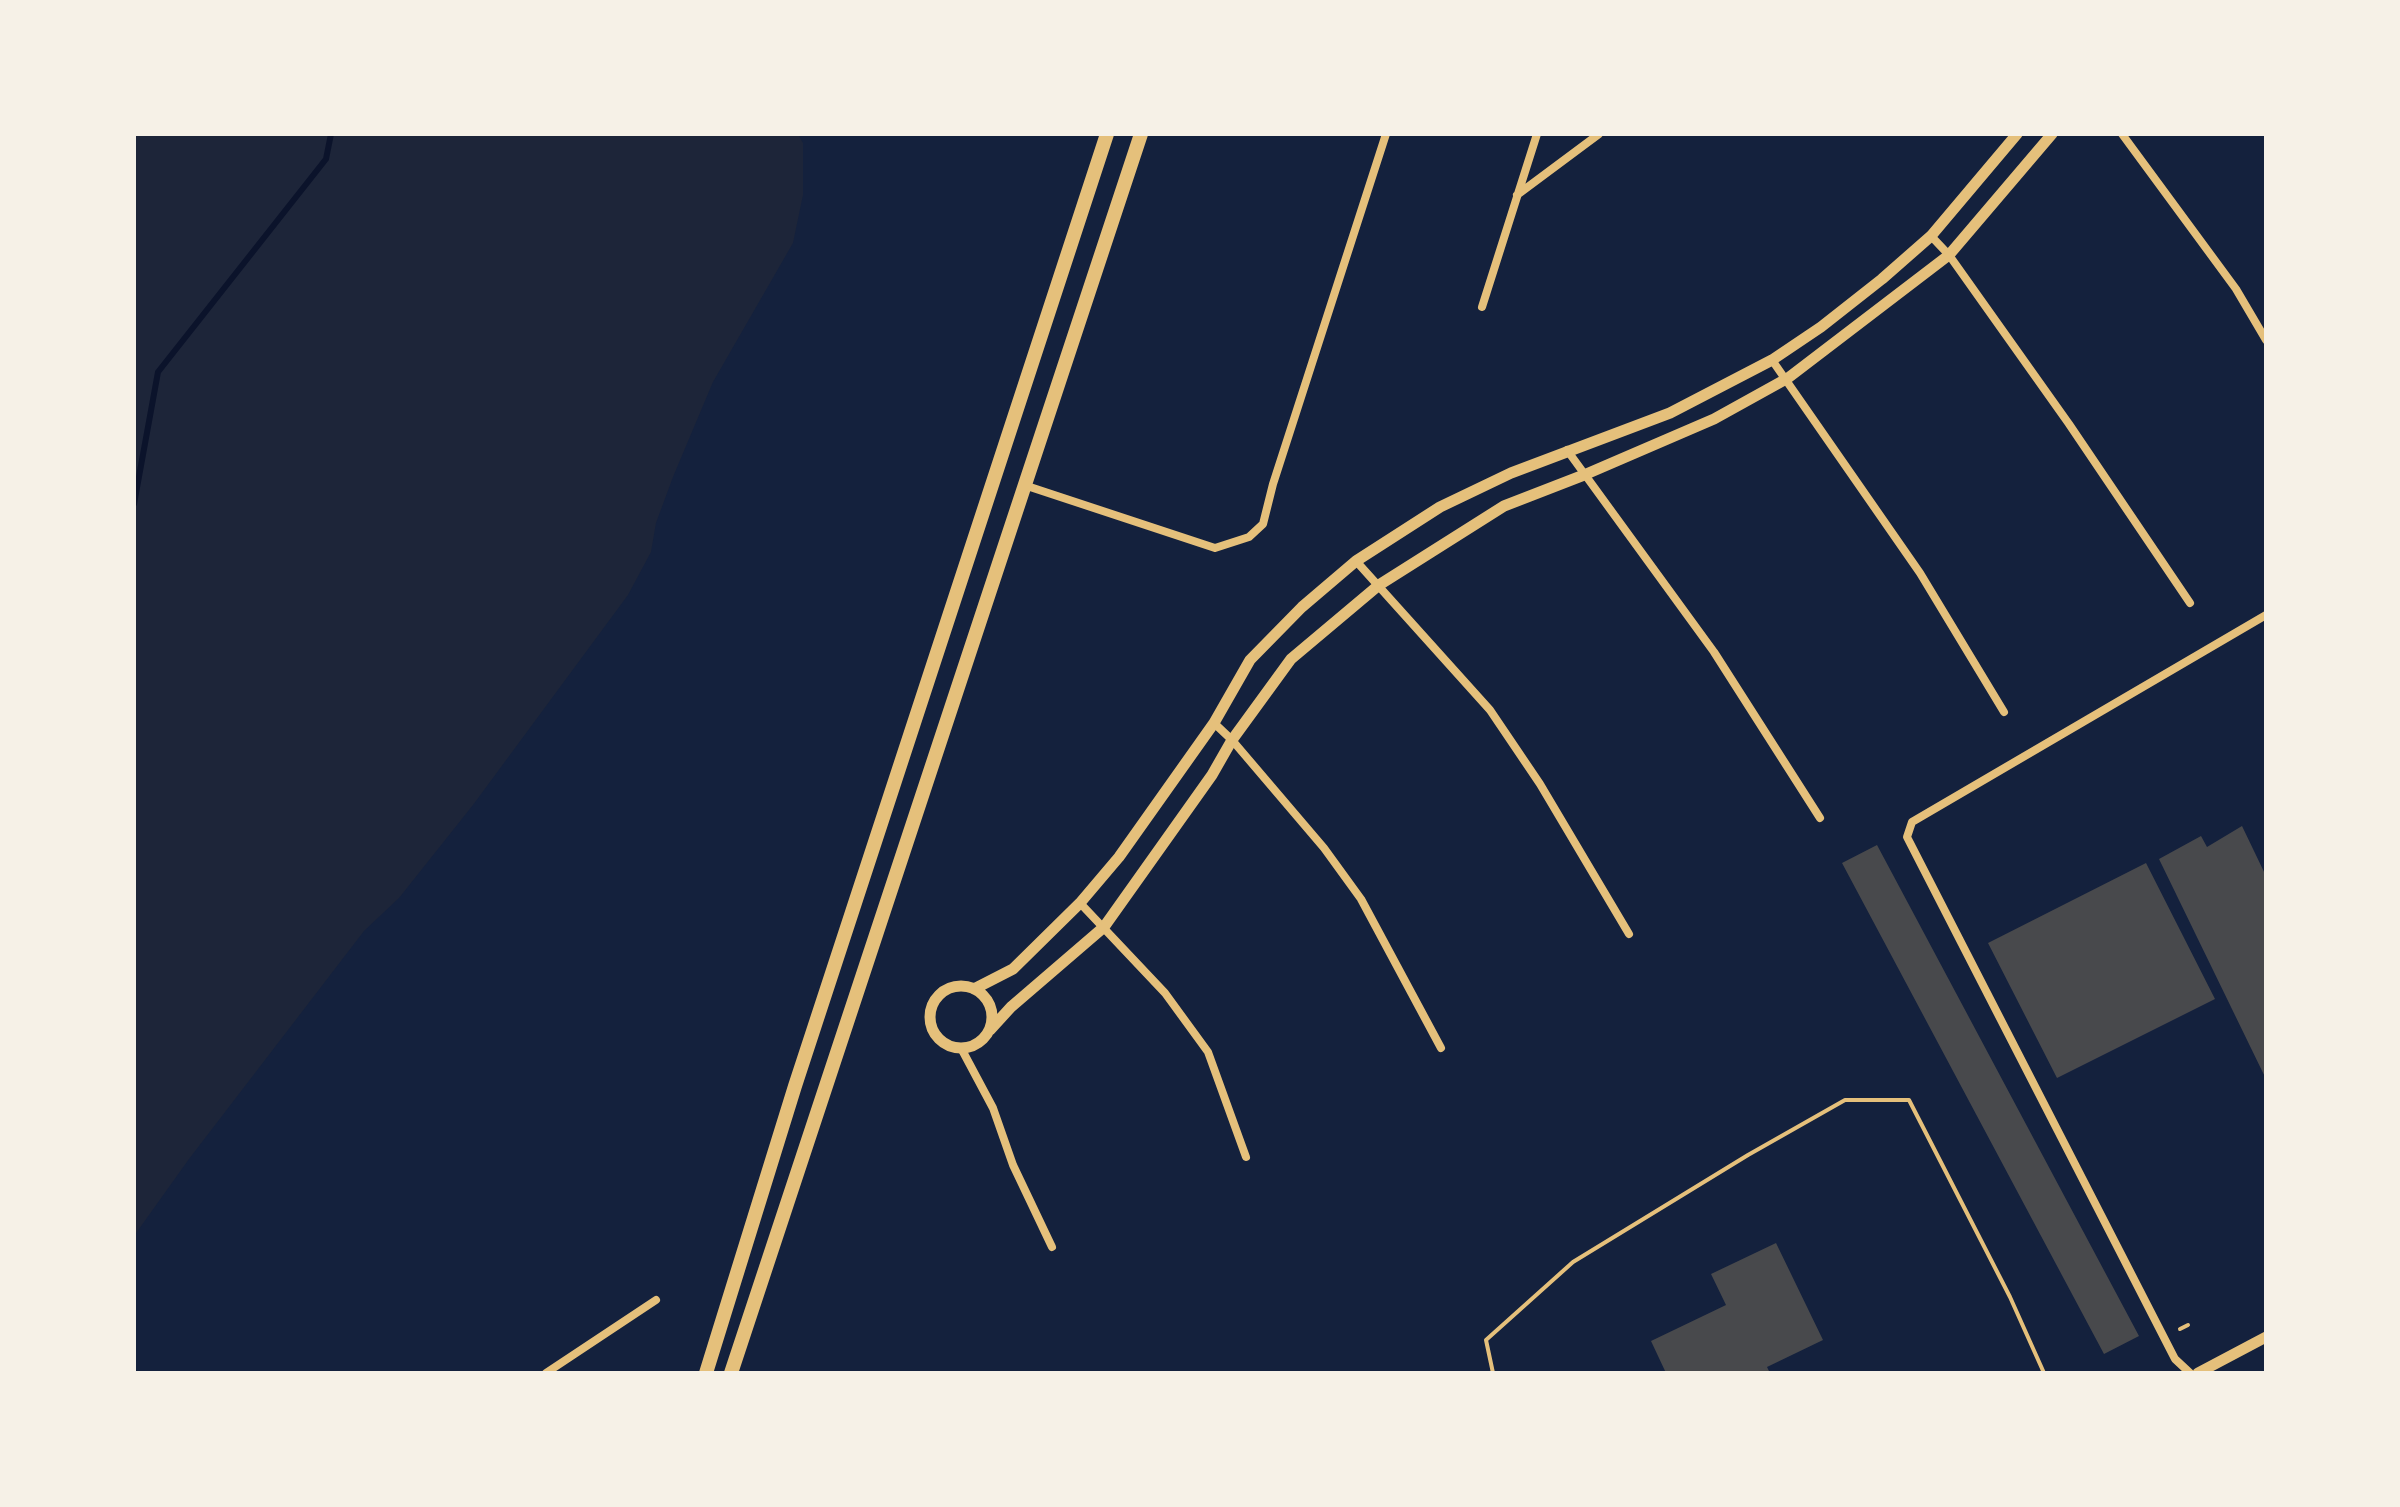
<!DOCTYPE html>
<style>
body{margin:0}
#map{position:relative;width:2400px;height:1507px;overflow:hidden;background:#14213d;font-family:"Open Sans",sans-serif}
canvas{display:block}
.frame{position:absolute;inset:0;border:136px solid #f6f1e7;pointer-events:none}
</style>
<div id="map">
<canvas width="2400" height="1507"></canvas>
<div class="frame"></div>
</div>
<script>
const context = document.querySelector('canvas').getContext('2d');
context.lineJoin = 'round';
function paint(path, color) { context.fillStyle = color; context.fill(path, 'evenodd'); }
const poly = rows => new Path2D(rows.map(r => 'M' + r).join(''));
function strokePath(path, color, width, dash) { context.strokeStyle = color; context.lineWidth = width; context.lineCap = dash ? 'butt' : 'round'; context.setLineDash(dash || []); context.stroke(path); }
const green = poly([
 [134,134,798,134,803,143,803,195,793,243,713,382,673,477,656,523,651,552,628,595,473,805,399,898,364,931,189,1159,134,1236]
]);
const stream = poly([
 [134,504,158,372,326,159,331,134]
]);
const building = poly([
 [2242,826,2266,876,2266,1079,2159,859,2201,836,2207,847],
 [1877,845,2139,1336,2104,1354,1842,863],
 [2146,863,2215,999,2057,1078,1988,943],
 [1776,1243,1823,1340,1767,1367,1770,1373,1666,1373,1651,1341,1726,1305,1711,1274]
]);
const service = poly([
 [2180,1329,2188,1325],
 [1493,1373,1486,1340,1573,1262,1748,1155,1845,1100,1909,1100,2010,1297,2044,1373]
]);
const minor = poly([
 [2122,134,2236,289,2266,340],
 [1517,195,1599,134],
 [1931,236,1949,255,2069,424,2190,603],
 [1482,307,1537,134],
 [1772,360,1920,573,2004,712],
 [1567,450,1714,652,1820,818],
 [1024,485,1215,548,1249,537,1263,524,1273,484,1386,134],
 [1356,561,1490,710,1540,784,1629,934],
 [1214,723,1232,740,1324,848,1361,899,1441,1048],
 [1080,903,1165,993,1208,1052,1246,1157],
 [961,1048,993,1108,1013,1165,1052,1247],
 [546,1373,656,1300],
 [2190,1373,2175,1359,1907,837,1912,822,2266,615]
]);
const tertiary = poly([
 '930 1017a31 31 0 1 1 62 0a31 31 0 1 1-62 0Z',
 [974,989,1013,969,1080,903,1119,857,1214,723,1250,660,1302,607,1356,561,1440,507,1511,473,1670,413,1772,360,1821,327,1882,279,1931,236,2017,134],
 [990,1030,1011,1007,1104,927,1212,775,1232,740,1291,659,1379,585,1504,506,1584,475,1714,419,1788,378,1949,255,2052,134],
 [2198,1373,2266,1337]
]);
const primary = poly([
 [706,1373,795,1086,1107,134],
 [731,1373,1141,134]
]);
paint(green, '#1d2539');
strokePath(stream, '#0b132b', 6);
paint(building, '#48494c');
strokePath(service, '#e5c07b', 4);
strokePath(minor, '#e5c07b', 8);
strokePath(tertiary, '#e5c07b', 11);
strokePath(primary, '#e5c07b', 14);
</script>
